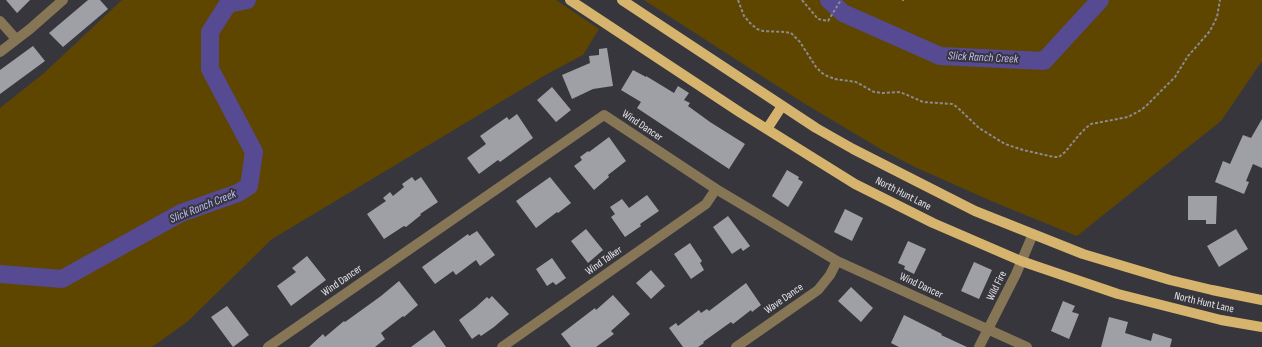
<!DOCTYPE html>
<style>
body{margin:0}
canvas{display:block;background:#36363c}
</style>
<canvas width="1262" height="347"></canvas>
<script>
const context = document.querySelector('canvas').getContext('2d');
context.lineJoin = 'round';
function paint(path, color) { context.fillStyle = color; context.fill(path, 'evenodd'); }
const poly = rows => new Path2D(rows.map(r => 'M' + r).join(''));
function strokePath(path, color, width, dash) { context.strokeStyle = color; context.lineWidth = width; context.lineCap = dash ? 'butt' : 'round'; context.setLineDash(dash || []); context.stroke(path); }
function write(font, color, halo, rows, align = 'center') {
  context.font = font + ' "Sofia Sans Condensed",sans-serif'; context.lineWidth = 4; context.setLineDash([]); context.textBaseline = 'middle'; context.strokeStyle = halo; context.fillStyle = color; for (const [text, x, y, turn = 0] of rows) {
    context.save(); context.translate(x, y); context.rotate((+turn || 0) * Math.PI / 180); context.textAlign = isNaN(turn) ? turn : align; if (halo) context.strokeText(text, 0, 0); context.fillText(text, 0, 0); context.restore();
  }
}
const green = poly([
 [122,0,556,0,599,29,583,55,547,74,272,239,187,322,152,347,0,347,0,108,43,74],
 [644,0,1262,0,1262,61,1221,121,1077,236,996,203,917,168,884,151,802,102]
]);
const river = poly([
 [829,0,843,13,940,56,1044,61,1100,0],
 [0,274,62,279,181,213,238,193,249,186,254,152,210,69,210,32,228,4,247,0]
]);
const building = poly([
 [6,0,30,0,17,13],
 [88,0,100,0,108,9,63,47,49,33],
 [33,46,45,61,0,94,0,70],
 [607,48,613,86,593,89,572,99,562,75,590,63,589,56,599,55,599,49],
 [633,70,646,77,646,76,674,93,678,86,689,93,684,100,690,103,688,106,710,122,745,144,729,169,637,108,641,102,621,90],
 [552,87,571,110,556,122,537,100],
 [517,114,533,138,500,162,498,160,479,174,467,158,486,144,480,136,507,117,509,120],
 [1262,119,1262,168,1253,164,1246,181,1249,182,1244,194,1215,182,1223,161,1230,164,1243,135,1251,138],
 [609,137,626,161,608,175,609,177,594,190,574,166,582,160,580,157,588,151,589,152],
 [787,170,799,177,798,179,803,182,788,207,772,196],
 [412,177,415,181,421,177,438,202,420,214,421,215,406,227,404,226,384,239,367,214,386,201,383,198,390,192,393,196,404,187,402,184],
 [550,177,571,203,558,213,557,212,536,228,516,201],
 [647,195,659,211,640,224,641,226,625,237,611,217,615,214,610,207,622,199,629,208],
 [1188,196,1217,196,1216,224,1206,224,1206,220,1188,220],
 [845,209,863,218,852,241,834,232],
 [728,216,750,246,743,251,741,248,732,254,713,227],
 [586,229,603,250,588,263,571,241],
 [1236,229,1248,249,1219,267,1207,246],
 [477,231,495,255,480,266,476,260,456,275,453,271,435,284,422,267,468,234,469,236],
 [908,241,926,249,914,274,904,269,905,266,898,263],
 [690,243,702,261,700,263,704,270,691,279,674,254],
 [307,256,326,280,291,306,277,286,296,272,292,268],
 [552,258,566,278,556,285,553,282,547,286,536,269],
 [974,262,992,270,979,299,961,291],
 [651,270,665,286,651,299,636,283],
 [399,281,418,305,404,317,403,316,381,333,385,339,375,347,309,347,323,334,325,337,344,321,345,322,381,296],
 [746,283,761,305,752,312,751,310,733,324,731,322,703,342,704,343,698,347,683,347,669,328,676,323,678,326,699,310,701,313,707,309,709,311],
 [851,287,873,308,861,322,838,301],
 [613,295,630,314,611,331,614,334,596,347,571,347,561,334,595,308,596,310],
 [492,296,509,314,494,327,481,336,479,334,472,339,459,320,476,307,487,297,489,299],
 [1063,301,1075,306,1072,312,1079,314,1069,339,1051,331],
 [227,306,249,335,233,347,211,317],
 [904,315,942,334,941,335,967,347,899,347,891,343],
 [1109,317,1128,322,1125,333,1151,341,1153,333,1172,339,1170,347,1101,347],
 [434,330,446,347,411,347]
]);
const path = poly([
 [738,0,744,16,750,23,757,29,763,31,784,32,791,33,800,42,816,67,822,73,827,76,835,79,856,82,874,92,883,93,899,92,905,94,923,102,952,104,957,107,979,128,1005,144,1023,150,1054,157,1059,157,1065,152,1079,135,1087,127,1091,124,1128,117,1141,110,1147,105,1175,77,1188,56,1210,31,1217,17,1220,0],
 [802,0,818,19,828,21,841,0],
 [902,0,904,0]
]);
const minor = poly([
 [0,21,16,39],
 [0,52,30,29,63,0],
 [268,347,604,115,716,189,837,261,1027,347],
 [502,347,706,204,716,189],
 [736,347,818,290,830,275,837,261],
 [979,347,1016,274,1033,234]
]);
const major = poly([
 [570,0,741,113,855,184,933,223,1021,261,1118,294,1221,320,1262,327],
 [622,0,816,128,853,149,975,211,1083,254,1170,280,1212,290,1262,300],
 [767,129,782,106]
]);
const streetNames = [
 ["Wind Dancer",642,126,34],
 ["North Hunt Lane",903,194,27],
 ["Wind Talker",604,261,-35],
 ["Wind Dancer",342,281,-35],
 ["Wind Dancer",921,286,25],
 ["Wild Fire",997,286,-64],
 ["Wave Dance",784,299,-35],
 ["North Hunt Lane",1204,303,13]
];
const waterNames = [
 ["Slick Ranch Creek",983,58,3],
 ["Slick Ranch Creek",203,207,-22]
];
paint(green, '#5f4600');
strokePath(river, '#564a93', 18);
paint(building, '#9f9fa6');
strokePath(path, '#8a8a8f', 2, [3, 2]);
strokePath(minor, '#877655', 10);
strokePath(major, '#d6b46d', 10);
write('11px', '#e4e4e8', '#36363c', streetNames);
write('italic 12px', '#bfbaf8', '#36363c', waterNames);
</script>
